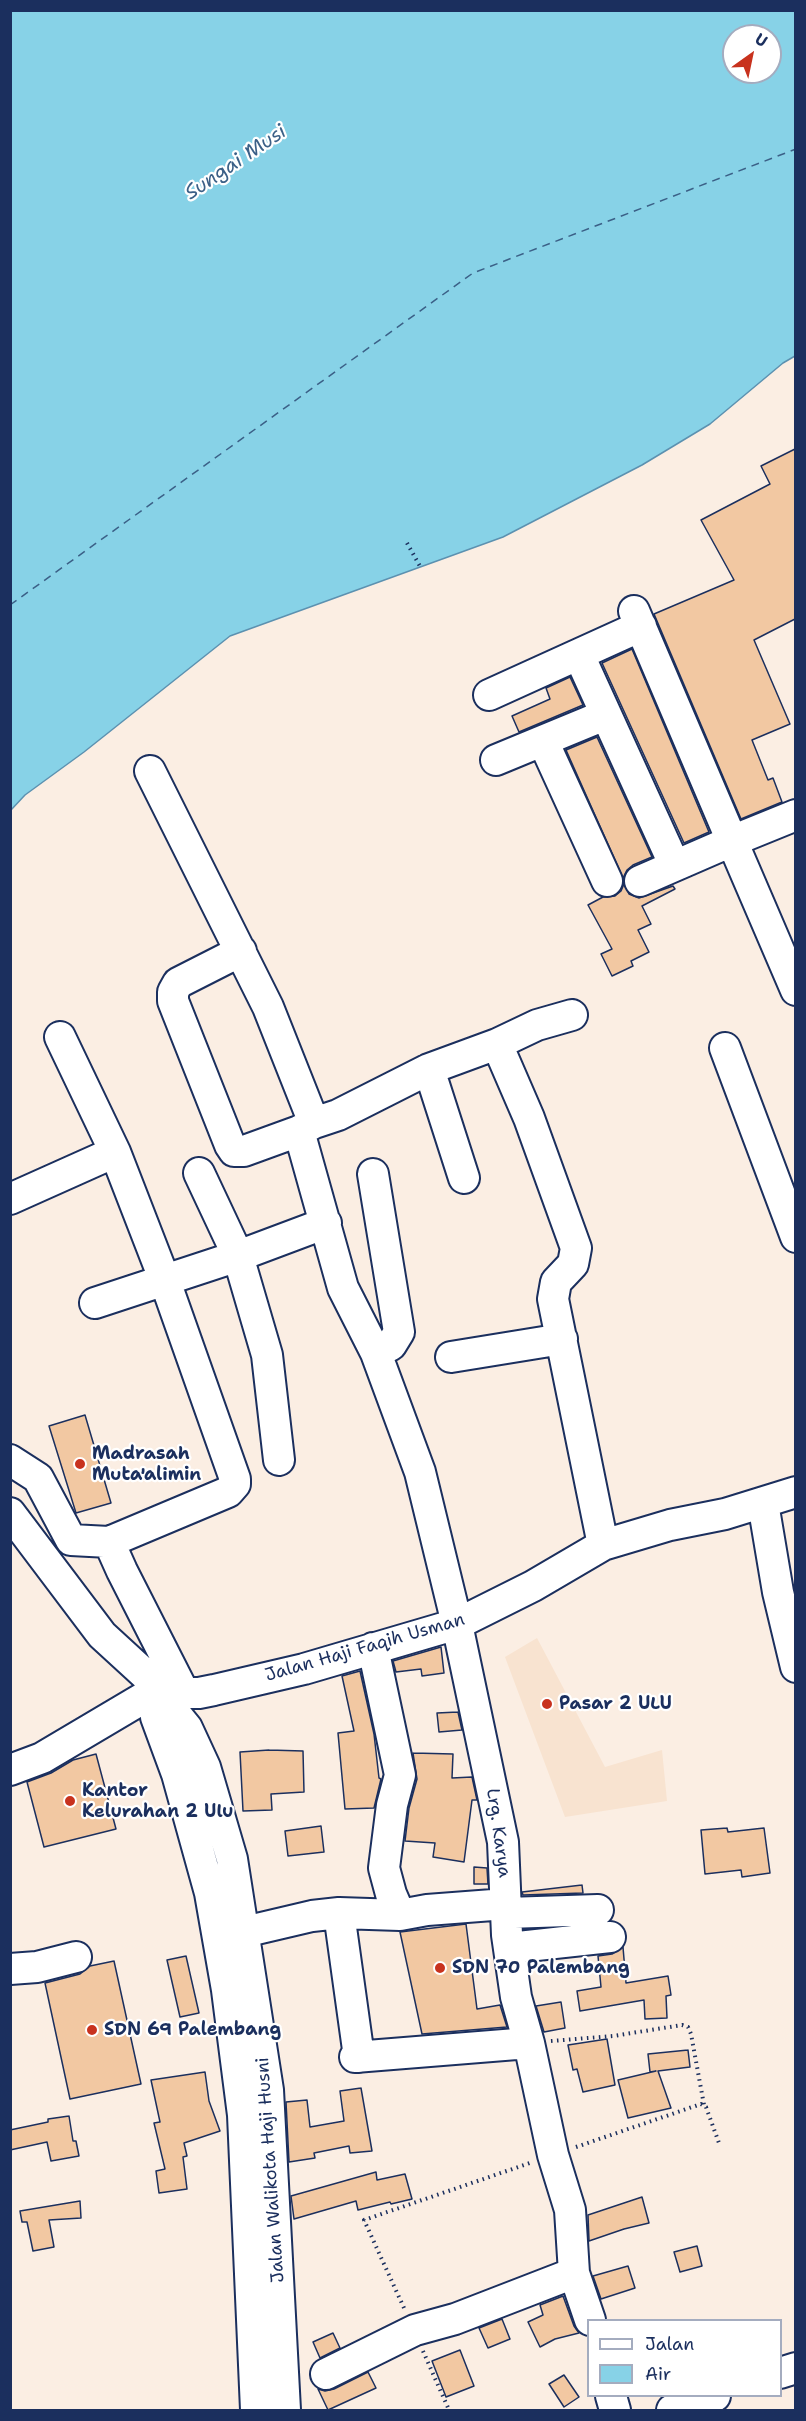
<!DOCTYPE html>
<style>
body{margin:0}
#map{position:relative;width:806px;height:2421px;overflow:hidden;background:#fbeee3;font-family:"Shantell Sans",sans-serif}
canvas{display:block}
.frame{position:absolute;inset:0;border:12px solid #1b2f5e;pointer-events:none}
.legend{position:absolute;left:587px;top:2319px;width:195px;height:78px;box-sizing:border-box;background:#fff;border:2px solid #a4acbf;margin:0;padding:8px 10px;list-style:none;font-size:18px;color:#1b2f5e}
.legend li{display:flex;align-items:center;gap:12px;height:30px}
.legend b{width:30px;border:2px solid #a4acbf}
.north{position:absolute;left:722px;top:24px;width:60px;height:60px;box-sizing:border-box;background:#fff;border:2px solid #a4acbf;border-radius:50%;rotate:33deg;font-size:16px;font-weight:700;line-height:24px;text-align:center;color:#1b2f5e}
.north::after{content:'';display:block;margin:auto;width:21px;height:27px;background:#c8321e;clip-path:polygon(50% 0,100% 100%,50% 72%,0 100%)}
</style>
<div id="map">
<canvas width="806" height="2421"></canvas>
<div class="frame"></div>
<ul class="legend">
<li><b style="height:8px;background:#fff"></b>Jalan</li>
<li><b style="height:16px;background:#87d2e7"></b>Air</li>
</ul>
<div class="north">U</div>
</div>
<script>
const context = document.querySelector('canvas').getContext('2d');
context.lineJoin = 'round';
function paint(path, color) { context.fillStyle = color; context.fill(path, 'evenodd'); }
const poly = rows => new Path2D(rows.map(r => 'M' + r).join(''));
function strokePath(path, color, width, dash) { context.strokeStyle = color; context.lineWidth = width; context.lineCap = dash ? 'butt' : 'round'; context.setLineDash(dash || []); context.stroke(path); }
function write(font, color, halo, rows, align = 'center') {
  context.font = font + ' "Shantell Sans",sans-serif'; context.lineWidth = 4.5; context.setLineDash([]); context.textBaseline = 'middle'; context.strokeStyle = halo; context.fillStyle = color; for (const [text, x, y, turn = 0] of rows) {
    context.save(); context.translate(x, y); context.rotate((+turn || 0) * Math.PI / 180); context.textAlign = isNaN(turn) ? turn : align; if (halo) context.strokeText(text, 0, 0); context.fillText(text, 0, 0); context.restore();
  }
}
const built = poly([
 [537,1638,605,1767,662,1750,667,1801,565,1817,505,1657]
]);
const water = poly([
 [11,10,795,11,795,356,783,363,710,424,642,465,503,537,230,636,84,752,25,795,11,810,11,10],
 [734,36,770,36,770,72,734,72,734,36]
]);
const ferry = poly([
 [10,605,473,273,796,149]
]);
const building = poly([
 [795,449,795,619,754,640,790,724,752,740,768,780,773,778,782,802,741,819,654,614,734,580,701,520,770,484,761,466,795,449],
 [632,649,709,832,684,843,602,663,632,649],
 [570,677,583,705,519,732,512,716,550,699,546,688,570,677],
 [597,737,652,857,633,865,627,870,623,878,566,750,597,737],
 [624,884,629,894,639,898,673,886,675,889,642,906,651,924,638,930,649,952,631,961,633,966,612,976,601,954,612,949,588,905,603,897,615,896,621,891,624,884],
 [85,1415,111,1503,76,1513,49,1426,85,1415],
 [441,1647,444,1673,422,1676,421,1669,396,1672,393,1661,441,1647],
 [360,1671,374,1734,379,1778,381,1779,374,1808,345,1809,338,1733,354,1731,342,1676,360,1671],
 [458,1712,462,1730,439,1732,437,1713,458,1712],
 [269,1750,303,1751,304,1792,271,1794,272,1810,243,1811,240,1752,269,1750],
 [413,1753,453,1754,452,1778,472,1777,477,1800,472,1800,464,1862,433,1857,435,1843,405,1841,409,1808,417,1779,413,1753],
 [96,1754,116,1829,44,1847,27,1782,51,1773,73,1760,96,1754],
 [321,1826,324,1852,288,1856,285,1831,321,1826],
 [727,1828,728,1832,764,1828,770,1873,742,1877,741,1870,705,1874,701,1830,727,1828],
 [474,1867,487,1868,488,1884,474,1884,474,1867],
 [582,1885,583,1893,523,1895,522,1892,582,1885],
 [466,1924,477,2009,500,2005,507,2027,422,2034,400,1932,466,1924],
 [623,1947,626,1983,668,1976,671,1995,666,1996,667,2018,645,2019,644,2000,580,2011,577,1991,601,1987,598,1956,612,1954,623,1947],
 [186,1956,199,2013,180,2017,167,1960,186,1956],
 [114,1961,141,2084,70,2099,45,1983,80,1974,90,1966,114,1961],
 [561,2002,565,2028,544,2032,536,2006,561,2002],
 [607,2039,615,2085,583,2092,577,2069,573,2070,568,2045,607,2039],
 [688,2050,690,2067,658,2071,671,2108,628,2118,618,2080,656,2071,650,2072,648,2054,688,2050],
 [205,2072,209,2101,220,2131,184,2143,187,2156,183,2157,187,2189,159,2193,156,2171,165,2169,154,2123,160,2122,151,2080,205,2072],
 [361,2088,372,2151,350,2153,349,2146,314,2153,315,2158,289,2162,286,2102,307,2100,310,2127,344,2121,340,2091,361,2088],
 [69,2116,73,2141,76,2141,79,2156,51,2161,47,2142,10,2150,10,2130,48,2122,48,2119,69,2116],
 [376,2172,377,2180,405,2174,412,2199,391,2204,390,2202,358,2210,356,2201,294,2219,291,2196,376,2172],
 [642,2197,649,2223,624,2229,589,2241,588,2215,642,2197],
 [80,2201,81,2218,49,2220,54,2247,33,2251,27,2222,22,2222,20,2211,80,2201],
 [697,2246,702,2266,680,2272,674,2252,697,2246],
 [628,2266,635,2288,601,2299,593,2276,628,2266],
 [563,2296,574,2326,579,2333,555,2339,540,2347,528,2322,543,2315,540,2305,563,2296],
 [502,2319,510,2339,488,2348,479,2328,502,2319],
 [333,2333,340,2348,320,2358,313,2342,333,2333],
 [460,2350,474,2386,446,2397,432,2361,460,2350],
 [368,2372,376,2388,328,2410,318,2389,325,2391,334,2389,368,2372],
 [564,2375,579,2397,564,2407,549,2384,564,2375]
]);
const path = poly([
 [407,543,421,568],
 [551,2041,613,2036,682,2025,688,2027,691,2034,704,2105],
 [576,2147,701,2104,706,2107,719,2143],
 [404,2308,364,2220,530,2163],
 [423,2351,449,2410]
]);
const minor = poly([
 [634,611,732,841,640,881],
 [579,655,674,864],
 [489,695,641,626],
 [543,741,607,881],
 [496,760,605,715],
 [150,771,268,1007,314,1123,299,1131],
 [796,815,732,841,796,990],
 [241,951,178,983,173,992,173,1001,230,1145,234,1151,244,1151,299,1131,343,1288,376,1353,420,1472,457,1624,503,1842,507,1935,516,1997,529,2043,355,2057],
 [497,1044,529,1118,576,1248,573,1264,556,1282,553,1299,603,1545],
 [725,1048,796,1237],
 [429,1069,464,1178],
 [314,1123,338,1115,429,1069,497,1044,537,1025,572,1015],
 [199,1173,238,1256,267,1355,279,1460],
 [373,1174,399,1332,391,1345,376,1353],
 [10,1199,115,1152],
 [95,1303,238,1256,326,1223],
 [451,1357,562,1339],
 [10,1460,38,1478,71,1540,109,1542,228,1492,235,1484,235,1479,165,1281,115,1152,60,1037],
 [763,1503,778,1592,796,1667],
 [10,1513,102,1635,150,1679],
 [109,1542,122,1571,184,1693],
 [373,1648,400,1775,392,1805,384,1868,391,1894,400,1915],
 [163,1692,199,1693,214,1690,304,1669,457,1624,533,1586,603,1545,670,1525,725,1514,796,1492],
 [161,1696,187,1728,205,1767,232,1859,268,2090,285,2410],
 [154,1700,156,1717,177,1774,210,1893,227,1990,243,2115,256,2410],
 [10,1770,42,1758,145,1697],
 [339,1913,359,2057],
 [507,1913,598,1910],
 [244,1932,312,1916,339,1913,400,1915,427,1910,506,1904],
 [509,1948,610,1937],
 [10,1969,37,1967,76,1957],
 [574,2273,590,2320],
 [780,2373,796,2368],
 [326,2374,415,2330,455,2319,574,2273,570,2210,553,2155,529,2043],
 [611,2396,615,2410],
 [672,2410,715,2396]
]);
const markers = [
 [80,1464,6,"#c8321e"],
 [547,1704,6,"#c8321e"],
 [70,1801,6,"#c8321e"],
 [440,1968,6,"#c8321e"],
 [92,2030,6,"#c8321e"]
];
const poiNames = [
 ["Madrasah",92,1454],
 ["Muta'alimin",92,1475],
 ["Pasar 2 ULU",559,1704],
 ["Kantor",82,1791],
 ["Kelurahan 2 Ulu",82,1812],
 ["SDN 70 Palembang",452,1968],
 ["SDN 69 Palembang",104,2030]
];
const streetNames = [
 ["Jalan Haji Faqih Usman",365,1648,-16],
 ["Lrg. Karya",498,1833,82],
 ["Jalan Walikota Haji Husni",271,2170,-94]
];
const waterNames = [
 ["Sungai Musi",236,163,-34]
];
paint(built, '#f8e3d0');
paint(water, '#87d2e7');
strokePath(water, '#5c91b0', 1.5);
strokePath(ferry, '#3b6087', 1.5, [8, 6]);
paint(building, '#f2c8a2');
strokePath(building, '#1b2f5e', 1.5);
strokePath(minor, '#1b2f5e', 34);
strokePath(path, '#1b2f5e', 4, [1.5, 4.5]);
strokePath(minor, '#fff', 30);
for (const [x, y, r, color] of markers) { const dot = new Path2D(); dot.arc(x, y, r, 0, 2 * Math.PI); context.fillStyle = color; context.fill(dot); strokePath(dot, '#fff', 2); }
write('bold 18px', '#1b2f5e', '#fff', poiNames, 'left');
write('18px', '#1b2f5e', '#fff', streetNames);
write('italic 20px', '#3b6087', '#fff', waterNames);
</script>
